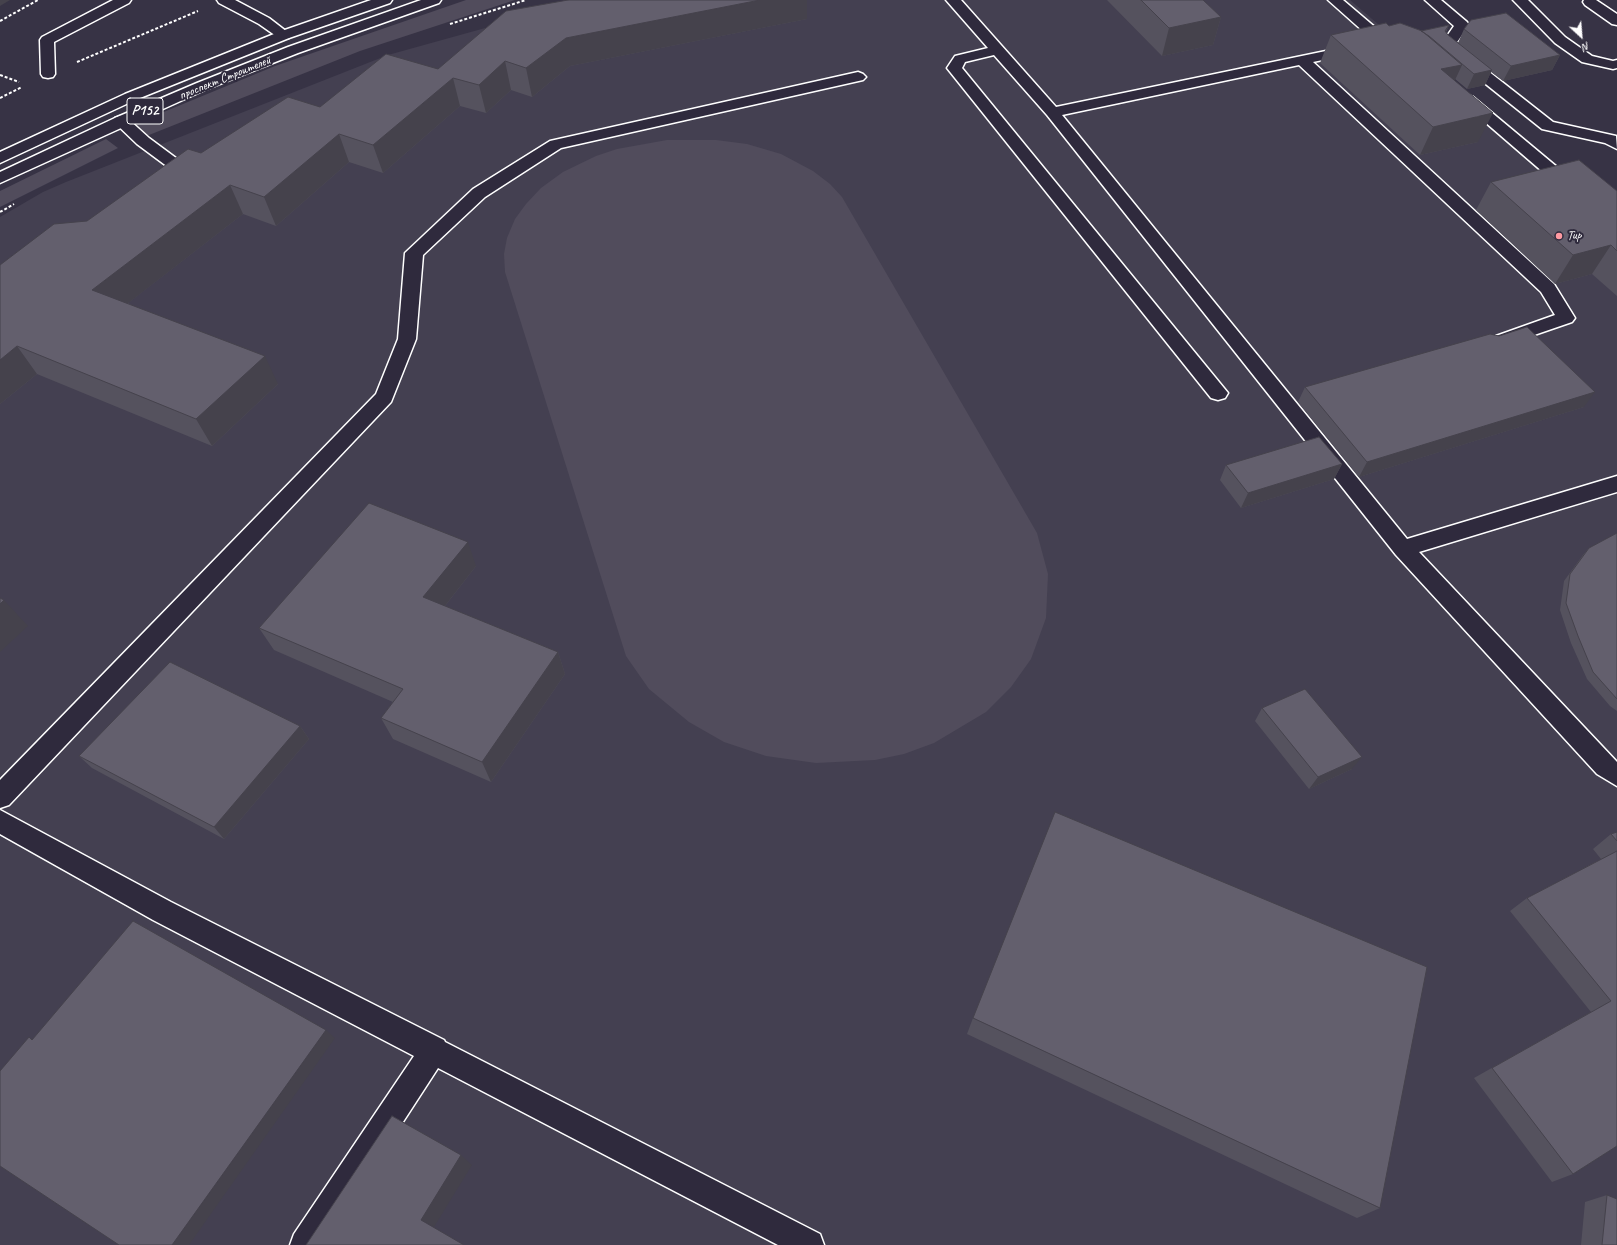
<!DOCTYPE html>
<meta charset="utf-8">
<style>
body{margin:0}
#map{position:relative;width:1617px;height:1245px;overflow:hidden;background:#373345;font-family:Caveat,sans-serif}
canvas{display:block}
.north{position:absolute;left:1561px;top:16px;width:40px;height:40px;-webkit-text-stroke:3px #2f2a3d;paint-order:stroke;rotate:154deg;font-size:11px;font-weight:700;line-height:16px;text-align:center;color:#fff}
.north::after{content:'';display:block;margin:auto;width:14px;height:18px;background:#fff;clip-path:polygon(50% 0,100% 100%,50% 72%,0 100%)}
</style>
<div id="map">
<canvas width="1617" height="1245"></canvas>
<div class="north">N</div>
</div>
<script>
const context = document.querySelector('canvas').getContext('2d');
context.lineJoin = 'round';
function paint(path, color) { context.fillStyle = color; context.fill(path, 'evenodd'); }
const poly = rows => new Path2D(rows.map(r => 'M' + r).join(''));
function strokePath(path, color, width, dash) { context.strokeStyle = color; context.lineWidth = width; context.lineCap = dash ? 'butt' : 'round'; context.setLineDash(dash || []); context.stroke(path); }
function write(font, color, halo, rows, align = 'center') {
  context.font = font + ' Caveat,sans-serif'; context.lineWidth = 4; context.setLineDash([]); context.textBaseline = 'middle'; context.strokeStyle = halo; context.fillStyle = color; for (const [text, x, y, turn = 0] of rows) {
    context.save(); context.translate(x, y); context.rotate((+turn || 0) * Math.PI / 180); context.textAlign = isNaN(turn) ? turn : align; if (halo) context.strokeText(text, 0, 0); context.fillText(text, 0, 0); context.restore();
  }
}
const built = poly([
 [586,0,1350,0,1617,230,1617,1245,0,1245,0,217,43,192,66,182,388,55]
]);
const green = poly([
 [466,0,515,0,360,51,139,139,125,128,275,66],
 [106,139,118,148,0,207,0,191],
 [667,140,716,140,747,144,781,154,813,171,830,184,842,197,1037,533,1048,574,1046,618,1031,659,1011,687,986,712,934,743,904,754,875,760,816,763,766,756,724,742,689,722,649,689,626,656,505,272,504,254,507,238,515,219,526,204,541,188,563,172,596,156,617,149]
]);
const path = poly([
 [0,21,38,0],
 [450,24,526,0],
 [77,62,198,11],
 [0,75,19,82],
 [0,98,22,87],
 [0,212,14,204]
]);
const service = poly([
 [113,0,131,0,129,3,54,42,55,74,53,77,48,78,43,77,41,74,40,40,42,37,113,0],
 [217,0,235,0,269,18,291,35,289,38,279,38,259,24,219,3,217,0],
 [946,0,961,0,1056,107,1374,41,1328,0,1343,0,1390,40,1392,43,1390,46,1313,62,1554,284,1575,318,1572,322,1508,344,1502,346,1496,344,1493,340,1496,336,1555,315,1541,292,1299,65,1062,115,1407,539,1617,476,1617,492,1419,552,1617,762,1617,786,1597,774,1396,555,1047,115,994,55,965,62,962,68,1228,393,1225,398,1218,400,1211,398,947,68,955,56,988,48,946,0],
 [1425,0,1441,0,1467,22,1469,25,1455,45,1553,122,1616,136,1617,149,1605,143,1542,129,1442,49,1440,46,1454,26,1425,0],
 [1513,0,1528,0,1565,37,1592,56,1613,61,1617,60,1617,68,1613,69,1582,62,1555,43,1513,0],
 [1584,0,1596,0,1617,14,1617,25,1612,24,1585,5,1583,2,1584,0],
 [858,72,863,74,866,77,863,80,561,148,485,197,423,255,416,339,391,402,9,805,0,808,0,780,376,394,398,339,405,253,473,189,550,141,858,72],
 [1468,95,1473,97,1569,177,1571,181,1569,185,1555,188,1549,187,1547,183,1551,179,1463,103,1460,100,1463,97,1468,95],
 [121,116,127,118,149,138,184,164,186,167,184,170,178,172,172,170,137,144,113,121,115,118,121,116],
 [0,810,171,902,444,1040,445,1042,820,1234,824,1245,778,1245,438,1068,323,1245,290,1245,294,1234,414,1056,153,920,0,834,0,810]
]);
const primary = poly([
 [371,0,392,0,390,3,289,38,135,100,0,163,0,152,125,94,279,32,371,0],
 [421,0,441,0,439,3,298,53,207,89,0,183,0,172,115,118,197,83,288,47,421,0]
]);
const wall = poly([
 [568,0,807,0,807,19,570,66,532,97,511,90,486,113,460,106,383,173,349,162,276,226,243,214,128,303,278,384,212,446,37,374,0,404,0,265,87,221,201,153,320,107,438,69],
 [1107,0,1203,0,1221,17,1213,45,1162,56],
 [1449,25,1446,32,1448,35,1458,43,1464,29,1560,55,1552,70,1503,81,1491,72,1485,85,1467,89,1455,79,1455,81,1478,142,1420,155,1320,63,1331,35,1389,26,1421,31],
 [1491,182,1617,191,1617,296,1592,274,1555,284,1476,210],
 [1305,387,1584,407,1359,477,1298,402],
 [1342,464,1334,479,1241,508,1220,480,1226,465],
 [1617,533,1617,711,1610,706,1587,679,1571,643,1560,610,1564,581,1583,555,1589,548],
 [476,566,445,606,558,652,565,674,491,782,393,739,381,718,393,702,274,650,259,628],
 [1262,708,1352,769,1309,789,1255,721],
 [300,726,309,739,224,839,92,768,79,756],
 [1617,832,1617,1146,1573,1174,1552,1182,1474,1078,1591,1012,1510,911,1527,898,1601,859,1593,849,1611,834],
 [973,1018,1380,1208,1357,1218,967,1034],
 [1607,1195,1617,1245,1581,1245,1585,1202]
]);
const shadedWall = poly([
 [0,0,10,0,0,6],
 [760,0,807,0,807,19,570,66,532,97,526,68,566,38],
 [1221,17,1213,45,1162,56,1169,28],
 [1560,55,1552,70,1503,81,1511,66],
 [505,61,511,90,486,113,479,85],
 [1462,65,1449,93,1441,69],
 [1492,70,1485,85,1467,89,1474,74],
 [453,78,460,106,383,173,373,145],
 [1493,113,1478,142,1420,155,1433,127],
 [339,134,349,162,276,226,264,197],
 [230,185,243,214,109,318,92,290],
 [1611,245,1592,274,1555,284,1573,255],
 [17,346,37,374,0,404,0,360],
 [265,356,278,384,212,446,196,419],
 [1595,392,1584,407,1359,477,1367,462],
 [1342,464,1334,479,1241,508,1248,493],
 [468,542,476,566,434,620,423,597],
 [4,600,28,626,0,652,0,604],
 [558,652,565,674,491,782,482,762],
 [300,726,309,739,224,839,214,827],
 [1362,757,1352,769,1309,789,1318,777],
 [326,1030,335,1038,189,1245,172,1245],
 [461,1155,472,1165,434,1227,421,1220]
]);
const building = poly([
 [568,0,760,0,566,38,526,68,505,61,479,85,453,78,373,145,339,134,264,197,230,185,92,290,265,356,196,419,17,346,0,360,0,265,54,224,87,221,188,149,201,153,288,97,320,107,386,54,438,69,506,11,568,0],
 [1141,0,1203,0,1221,17,1169,28,1141,0],
 [1506,13,1560,55,1511,66,1464,29,1471,20,1506,13],
 [1386,23,1389,26,1400,23,1422,31,1462,65,1441,69,1493,113,1433,127,1331,35,1386,23],
 [1449,25,1445,31,1448,35,1492,70,1474,74,1429,36,1421,31,1449,25],
 [1579,160,1617,191,1617,251,1611,245,1573,255,1491,182,1579,160],
 [1527,327,1595,392,1367,462,1305,387,1490,334,1499,336,1527,327],
 [1319,437,1342,464,1248,493,1226,465,1319,437],
 [369,503,468,542,423,597,558,652,482,762,381,718,403,689,259,628,369,503],
 [1617,533,1617,699,1593,672,1578,636,1566,603,1570,574,1589,548,1617,533],
 [0,598,4,600,0,604,0,598],
 [170,662,300,726,214,827,79,756,170,662],
 [1305,689,1362,757,1318,777,1262,708,1305,689],
 [1055,812,1427,967,1380,1208,973,1018,1055,812],
 [1617,832,1617,841,1611,834,1617,832],
 [1617,851,1617,1146,1573,1174,1492,1068,1611,1001,1527,898,1617,851],
 [133,921,326,1030,172,1245,119,1245,0,1166,0,1071,29,1037,32,1040,133,921],
 [392,1116,461,1155,421,1220,464,1245,306,1245,392,1116],
 [1607,1195,1617,1199,1617,1245,1602,1245,1607,1195]
]);
const markers = [
 [1559,236,4,"#ff9aa2"]
];
const farStreetnames = [
 ["проспект Строителей",225,78,-22]
];
const farPoinames = [
 ["Тир",1567,236]
];
const shields = [
 [145,111,36]
];
const shieldNames = [
 ["Р152",145,111]
];
paint(built, '#444051');
paint(green, '#514c5c');
strokePath(service, '#fff', 3);
strokePath(primary, '#fff', 3);
strokePath(path, '#fff', 2, [3, 2]);
paint(service, '#2f2a3d');
paint(primary, '#2f2a3d');
paint(wall, '#55525e');
paint(shadedWall, '#45424c');
paint(building, '#635f6d');
strokePath(building, '#45424c', 1);
for (const [x, y, r, color] of markers) { const dot = new Path2D(); dot.arc(x, y, r, 0, 2 * Math.PI); context.fillStyle = color; context.fill(dot); strokePath(dot, '#2f2a3d', 1.5); }
write('13px', '#fff', '#2f2a3d', farStreetnames);
write('13px', '#fff', '#2f2a3d', farPoinames, 'left');
for (const [x, y, w] of shields) { const box = new Path2D(); box.roundRect(x - w / 2, y - 13, w, 26, 3); context.fillStyle = '#2f2a3d'; context.fill(box); strokePath(box, '#fff', 1); }
write('bold 15px', '#fff', null, shieldNames);
</script>
